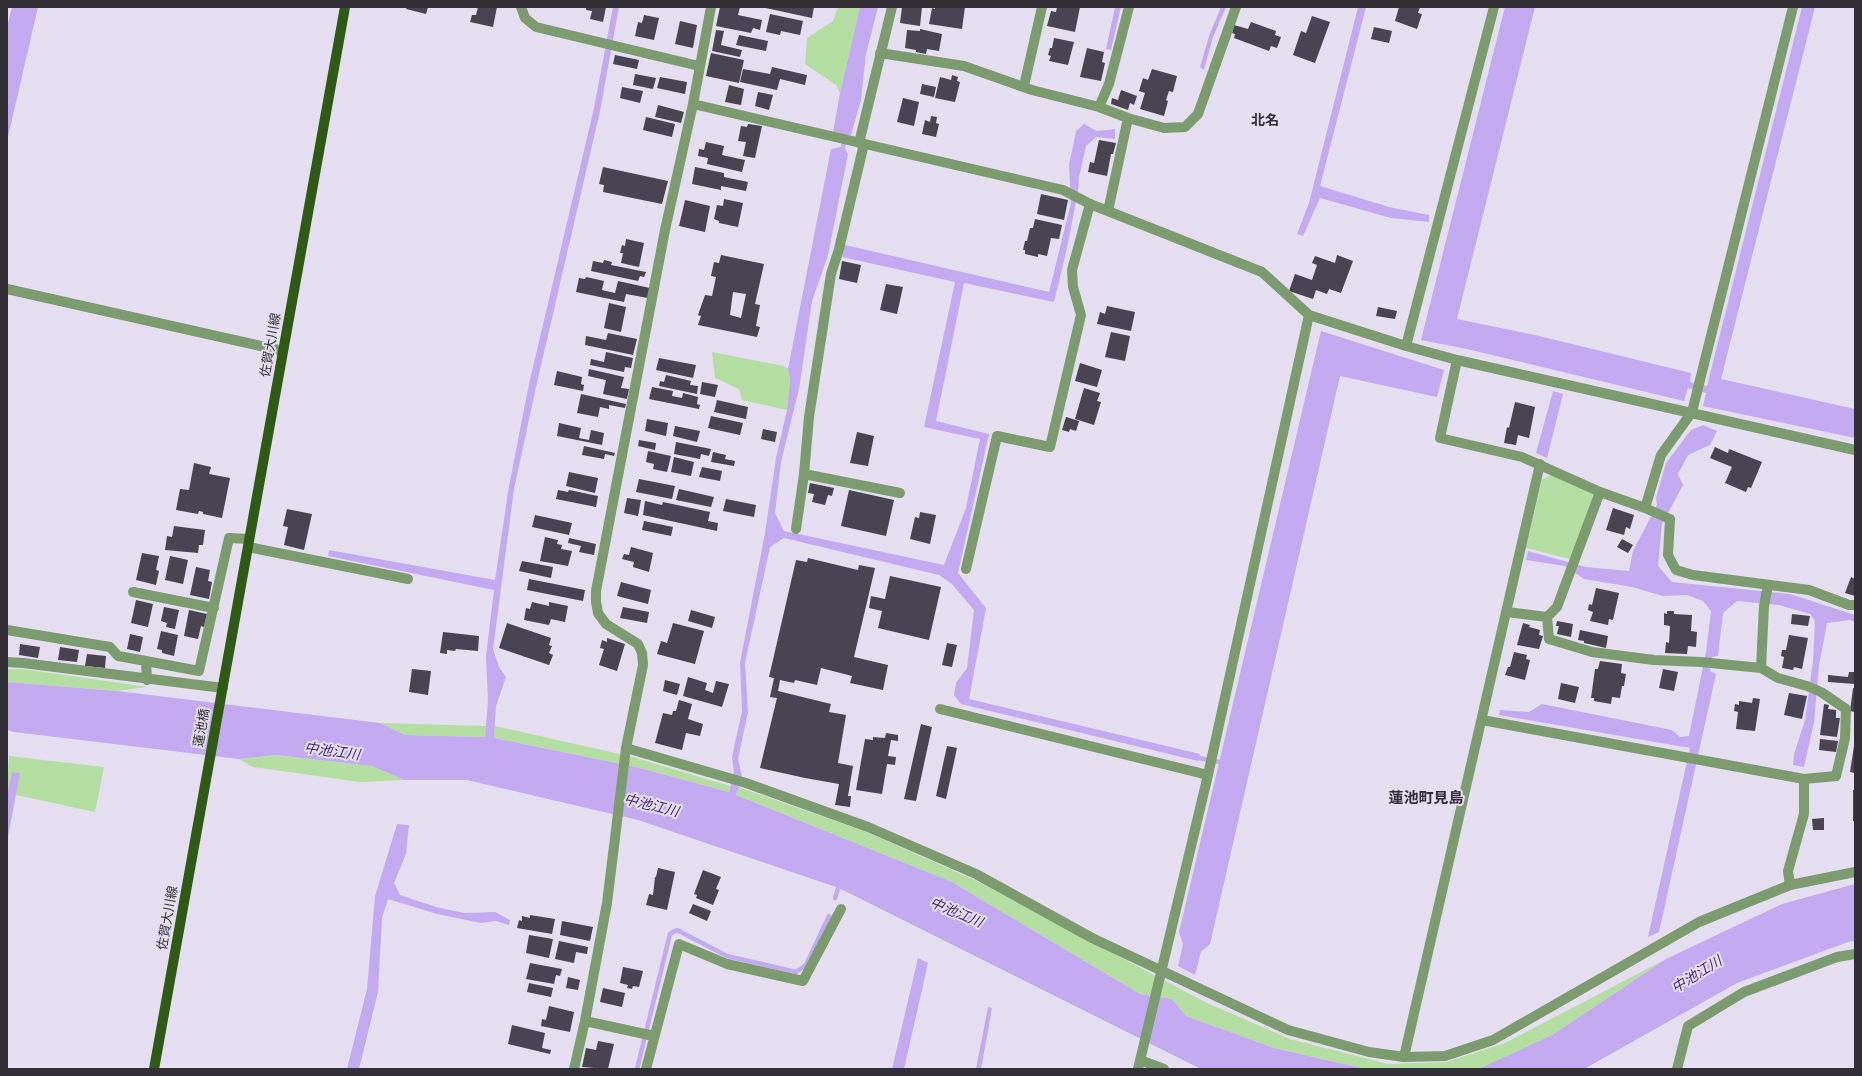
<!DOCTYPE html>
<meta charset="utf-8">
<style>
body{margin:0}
#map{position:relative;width:1862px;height:1076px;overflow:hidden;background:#e5dff1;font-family:"Fira Sans Condensed",sans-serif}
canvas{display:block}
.frame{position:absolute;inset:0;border:8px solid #323036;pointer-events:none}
</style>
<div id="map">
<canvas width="1862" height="1076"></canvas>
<div class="frame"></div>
</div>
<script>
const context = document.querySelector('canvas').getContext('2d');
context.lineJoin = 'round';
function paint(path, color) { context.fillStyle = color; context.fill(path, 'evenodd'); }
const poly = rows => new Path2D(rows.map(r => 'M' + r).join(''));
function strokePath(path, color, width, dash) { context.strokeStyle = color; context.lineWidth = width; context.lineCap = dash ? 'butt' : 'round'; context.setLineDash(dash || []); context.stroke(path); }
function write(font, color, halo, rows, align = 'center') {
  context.font = font + ' "Fira Sans Condensed","Noto Sans JP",sans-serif'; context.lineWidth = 4; context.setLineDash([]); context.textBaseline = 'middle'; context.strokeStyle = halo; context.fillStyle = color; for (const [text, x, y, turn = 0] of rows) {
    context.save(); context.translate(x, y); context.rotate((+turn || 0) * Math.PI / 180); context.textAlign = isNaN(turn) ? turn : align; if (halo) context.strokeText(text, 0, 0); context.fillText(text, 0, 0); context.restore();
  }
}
const green = poly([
 [838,7,860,7,840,93,836,85,805,64,807,38,833,21],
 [712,352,784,366,788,369,790,381,787,410,742,400,739,389,715,378],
 [1551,475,1594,495,1570,559,1526,548,1542,480],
 [7,669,22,669,148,687,117,691,7,682],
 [380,723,486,726,485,737,405,735],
 [495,726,633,757,730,786,729,792,636,767,494,738],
 [276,755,372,766,404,780,360,782,253,767,239,759],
 [9,756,104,767,95,812,7,793],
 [738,787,864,831,979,882,1203,1001,1290,1039,1388,1064,1447,1062,1505,1043,1666,959,1552,1035,1483,1068,1366,1069,1274,1048,1186,1016,1172,999,1140,994,952,882,736,795]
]);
const water = poly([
 [12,7,38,7,7,141,7,27],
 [613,7,619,7,600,111,536,387,514,489,493,649,499,667,506,677,496,706,494,738,636,767,729,792,734,772,732,757,742,711,740,663,765,533,776,458,787,410,790,381,788,369,831,149,841,147,842,134,833,132,840,93,860,7,878,7,866,54,861,100,851,135,847,135,845,148,848,154,828,255,812,301,799,389,781,462,775,513,784,531,944,565,966,508,980,439,924,427,955,282,842,257,845,245,1049,292,1071,203,1069,165,1076,131,1084,124,1097,131,1115,129,1115,139,1096,137,1086,146,1079,177,1078,191,1067,248,1054,302,964,283,936,421,989,434,958,573,986,608,969,699,1200,754,1198,761,961,704,954,695,956,683,967,668,974,610,952,584,939,575,784,538,770,547,745,663,748,712,738,759,742,776,736,795,952,882,1140,994,1172,999,1186,1016,1274,1048,1366,1069,1201,1069,839,888,638,820,467,780,404,780,372,766,276,755,239,759,14,732,7,730,7,682,117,691,380,723,405,735,485,737,488,701,486,656,494,590,328,556,329,550,495,580,509,486,529,384,594,108],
 [1115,7,1121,7,1111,50,1106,49],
 [1221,7,1226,7,1213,37,1204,70,1200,67,1209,36],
 [1358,7,1366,7,1320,186,1389,207,1429,215,1429,222,1391,218,1320,198,1303,236,1297,234,1309,203],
 [1505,7,1535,7,1457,319,1535,335,1691,373,1690,382,1707,386,1802,7,1815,7,1721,379,1855,409,1855,438,1703,406,1706,393,1688,388,1684,401,1467,349,1421,340],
 [1321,331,1444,370,1437,397,1340,376,1210,944,1201,952,1195,975,1178,966,1183,944,1179,932],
 [1553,391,1563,394,1547,458,1536,453],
 [1703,425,1717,431,1710,445,1688,455,1678,474,1683,485,1662,524,1658,566,1672,582,1790,594,1855,615,1855,622,1850,620,1827,623,1819,665,1814,722,1804,767,1793,765,1794,754,1805,720,1813,661,1815,621,1810,614,1779,605,1737,601,1723,613,1718,656,1712,657,1710,671,1716,674,1659,932,1648,937,1690,748,1499,715,1500,710,1529,712,1542,704,1672,730,1680,737,1689,736,1706,652,1711,611,1703,601,1687,595,1663,596,1632,587,1584,579,1565,566,1526,560,1528,551,1586,567,1629,571,1633,551,1657,505,1656,498,1666,463,1691,430],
 [12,772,20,773,7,842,7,796],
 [397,824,409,825,406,854,394,883,400,895,436,907,464,913,495,912,510,920,509,925,496,921,481,923,437,914,388,899,382,918,378,992,359,1069,347,1069,367,989,375,896],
 [1855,884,1855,941,1848,942,1737,983,1584,1069,1479,1069,1552,1035,1666,959,1782,904],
 [918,958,928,963,904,1069,892,1069],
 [988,1007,992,1008,981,1069,976,1069]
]);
const stream = poly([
 [1199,758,1219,762],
 [835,898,840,883],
 [637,1069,670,934,677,930,727,956,796,972,806,965,829,916]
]);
const building = poly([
 [407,7,428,7,426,14,406,9],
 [478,7,497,7,493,27,470,22,472,15,476,15],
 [586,7,606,7,603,22,590,19,592,11,586,10],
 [720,7,740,7,738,15,762,20,760,30,753,28,751,33,716,26],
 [761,7,814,7,812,18],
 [902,7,922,7,920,26,900,23],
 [935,7,965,7,962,29,929,24,932,8,935,9],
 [1057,7,1080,7,1075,32,1047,26,1051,11,1056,12],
 [1399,7,1420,7,1418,13,1422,14,1417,29,1395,21],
 [770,14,803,21,800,35,781,31,780,35,766,32],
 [644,15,659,18,654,40,635,36,638,22,642,23],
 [1312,16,1330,22,1315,63,1293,55,1301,31,1306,33],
 [680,21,697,25,693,48,675,44],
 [1251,22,1276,31,1275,35,1281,37,1277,48,1271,46,1269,51,1234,38,1235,34,1232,33,1234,25,1248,29],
 [1374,27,1392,31,1389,43,1371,39],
 [920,29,942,34,939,51,927,49,926,54,916,52,916,50,905,48,907,30,920,31],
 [716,30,724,31,721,45,742,50,740,57,712,51],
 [739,35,768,41,766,51,736,45],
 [1054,38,1074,42,1068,65,1049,61,1051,56,1048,55,1050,48,1052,48],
 [1087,48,1104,52,1102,62,1105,63,1101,81,1080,77],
 [711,53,744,60,739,83,706,76],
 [615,55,639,60,637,69,613,64],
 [772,67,807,75,805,85,780,79,777,90,740,82,743,69,770,74],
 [1152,69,1177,76,1173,92,1169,91,1166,100,1168,101,1164,116,1140,109,1145,93,1139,91,1143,78,1148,80],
 [635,74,656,78,653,89,633,85],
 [952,75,958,77,957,81,960,82,955,102,935,98,940,77,951,80],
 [660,77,687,82,685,94,657,88],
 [922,84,936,87,934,97,920,94],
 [729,85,744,89,741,105,725,102],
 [622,87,643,91,640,103,620,98],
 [1121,90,1137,96,1134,105,1130,103,1128,110,1111,104,1112,98,1118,100],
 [758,92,773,95,769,110,755,106],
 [903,98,919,102,914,126,897,122],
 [658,105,684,112,681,123,655,117],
 [931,116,937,117,936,123,939,124,936,137,922,134,925,120,930,122],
 [646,117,675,124,672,137,643,130],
 [748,124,762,126,755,158,743,156,746,142,738,141,741,126,747,127],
 [1099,140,1116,143,1113,154,1111,154,1107,176,1088,172,1090,162,1094,163],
 [706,142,724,146,722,155,745,160,742,172,707,164,708,158,698,156,699,149,704,150],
 [603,167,668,181,662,204,603,192,604,185,599,184],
 [695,167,724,173,724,177,748,182,746,191,721,186,721,190,692,184],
 [1041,194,1068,200,1064,220,1037,214],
 [724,199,743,203,738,227,719,223,719,221,714,219,717,205,723,206],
 [685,200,710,206,705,232,679,226],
 [1035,219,1062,225,1059,239,1051,238,1047,256,1038,254,1038,257,1025,254,1025,250,1023,250,1025,241,1027,241,1030,228,1033,228],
 [626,239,644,243,639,267,621,263,623,253,620,253,622,245,625,246],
 [721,255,764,264,755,304,760,305,756,326,760,327,757,337,698,325,701,316,698,315,705,295,712,296,716,277,711,276,714,262,719,263],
 [733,292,746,294,741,318,730,315],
 [1337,255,1353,261,1341,293,1329,289,1327,294,1316,290,1313,299,1289,291,1295,274,1312,280,1317,265,1312,263,1315,256,1335,263],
 [604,260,612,262,611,265,646,272,644,277,640,276,638,281,591,271,593,261,603,263],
 [842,261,861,265,857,283,839,279],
 [586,277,604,281,602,290,615,293,618,281,650,288,648,298,626,294,624,302,576,292,579,278,585,279],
 [886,284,903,287,897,314,880,310],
 [609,303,626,307,621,332,604,328],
 [1107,306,1135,312,1131,331,1097,324,1100,312,1105,314],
 [1378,307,1397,311,1395,319,1376,316],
 [1111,332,1130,336,1125,361,1105,357],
 [608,333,637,339,633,355,585,345,586,336,606,340],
 [606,352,633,358,631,368,625,367,624,372,590,365,591,359,604,362],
 [659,358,696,365,693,378,656,370],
 [1080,363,1102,370,1097,387,1075,381],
 [589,369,624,377,621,388,629,389,627,399,603,394,606,380,588,376],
 [557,371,582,377,581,384,584,385,583,391,554,385],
 [666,375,691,381,690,385,698,386,697,394,659,386,660,381,664,382],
 [702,382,718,385,715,397,700,394],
 [652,387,673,391,672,396,682,398,683,393,698,397,697,404,700,405,699,409,649,399],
 [1084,388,1100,393,1097,401,1101,402,1094,425,1075,419],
 [581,394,626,404,625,408,609,405,609,409,600,407,598,417,577,413],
 [717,400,748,407,746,419,714,412],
 [1515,402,1535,407,1529,438,1518,435,1516,445,1504,443,1507,427,1509,428],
 [711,416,743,423,740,435,708,428],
 [1066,417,1079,421,1076,431,1070,429,1069,432,1062,430],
 [647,419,668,423,666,436,645,431],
 [559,423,581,428,579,438,589,440,591,430,604,433,602,445,557,436],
 [675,426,700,431,697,442,673,436],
 [763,429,777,432,775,442,761,439],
 [857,432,874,436,868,466,850,463],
 [639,440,656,443,655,450,638,446],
 [676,442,711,449,709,456,701,454,700,459,674,454],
 [584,446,615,453,614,456,605,454,604,459,582,455],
 [1715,447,1728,453,1729,449,1762,462,1751,488,1748,487,1746,492,1725,483,1732,467,1710,458],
 [648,451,671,456,667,472,653,469,654,464,646,462],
 [713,452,726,455,725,459,735,461,734,466,711,462],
 [674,457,694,462,691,476,671,472],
 [194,463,211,467,209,474,230,478,222,518,203,514,203,512,199,511,198,514,176,510,180,489,189,490],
 [702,467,722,471,720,481,699,477],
 [569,472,598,478,595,493,566,486],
 [639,479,675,486,672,499,636,492],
 [810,483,834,488,832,496,828,495,825,505,812,502,814,494,808,493],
 [679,489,714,497,711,507,676,500],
 [558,490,568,492,569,490,598,496,596,507,556,499],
 [849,490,894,500,886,536,841,526],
 [627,498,641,500,638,516,624,513],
 [726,499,756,505,754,517,723,511],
 [645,501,662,505,663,502,710,512,708,521,718,523,717,531,643,515],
 [1613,508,1634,515,1630,529,1626,527,1624,535,1606,530],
 [287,509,312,514,304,550,284,545,288,527,283,526],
 [920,512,936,515,930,544,910,539,915,517,919,518],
 [535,515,572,523,569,535,532,527],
 [644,521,673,527,671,536,642,530],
 [174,526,205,530,203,545,199,545,198,553,165,550,167,536,172,537],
 [545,537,558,540,557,544,562,545,561,549,572,551,568,566,540,561],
 [569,538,596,544,594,555,579,552,581,546,568,543],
 [1622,539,1633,545,1628,553,1617,547],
 [631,547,653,553,649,572,633,567,634,562,622,559,624,554,629,555],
 [142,553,159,556,156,570,159,571,156,585,136,580],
 [170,556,188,560,183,584,165,580],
 [808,558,858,570,859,565,875,568,854,657,888,665,883,690,850,683,852,676,821,668,817,685,795,680,794,683,780,680,778,691,831,704,829,712,846,715,838,763,853,766,848,796,851,796,850,807,835,805,839,784,805,778,760,768,777,698,770,697,774,678,769,677,796,560,807,562],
 [522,561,553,567,551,578,519,571],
 [196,567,210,570,208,581,212,582,209,599,190,595],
 [890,576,941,587,929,640,878,628,882,611,869,608,871,596,885,599],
 [1851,577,1855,579,1855,596,1845,593],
 [529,579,585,590,583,601,527,590],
 [621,582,651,590,648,604,617,596],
 [1596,588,1619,593,1613,620,1609,619,1608,625,1590,621,1593,612,1588,610,1589,604,1592,605],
 [136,600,153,604,148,627,131,623],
 [532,602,549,606,549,602,568,606,565,622,551,619,549,625,524,620,526,608,530,609],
 [164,607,179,610,175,629,166,627,167,623,161,621],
 [623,607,649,612,647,623,620,618],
 [189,610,207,614,204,627,201,626,198,639,184,636],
 [691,610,715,617,712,628,688,621],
 [1667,611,1674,611,1674,614,1692,615,1691,631,1697,632,1696,647,1688,646,1687,654,1665,653,1666,642,1669,643,1670,626,1664,625,1664,613,1667,614],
 [1792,614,1810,616,1808,626,1791,624],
 [1557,621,1573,624,1571,637,1557,634,1559,626,1556,626],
 [507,623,551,638,549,645,552,646,549,653,553,655,549,665,499,648],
 [673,623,704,631,695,664,657,654,661,641,667,643],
 [1523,623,1530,625,1529,627,1540,630,1539,635,1543,636,1539,649,1517,645],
 [1580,630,1608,636,1606,648,1584,643,1584,641,1578,640],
 [161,631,178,635,174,656,162,653,162,650,157,649],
 [443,632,479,636,478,651,456,649,455,651,447,650,447,654,440,653],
 [130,634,143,637,140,652,127,649],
 [1789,635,1808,638,1802,669,1794,667,1793,670,1782,668,1784,657,1781,656,1782,650,1786,650],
 [607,638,625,644,617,671,599,665,604,649,600,648,602,640,607,642],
 [947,643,957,645,952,667,942,665],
 [20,644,40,647,38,658,19,655],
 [60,647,79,650,77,662,58,660],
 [1514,652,1527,655,1526,659,1530,660,1525,680,1505,675,1508,667,1510,667],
 [87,654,106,656,105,668,85,666],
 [1600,661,1622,664,1621,673,1626,674,1624,686,1622,686,1620,698,1612,697,1611,704,1594,701,1594,698,1591,698,1595,669,1598,669],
 [412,669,431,671,428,695,409,692],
 [1663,669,1678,672,1674,691,1659,688],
 [1849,672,1855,672,1855,684,1828,682,1828,675,1848,677],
 [688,677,707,683,705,690,713,693,716,681,729,684,722,707,683,696],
 [665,680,680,684,677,695,663,691],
 [1561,683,1579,687,1575,703,1558,699],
 [1853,688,1855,688,1855,712,1850,711],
 [1789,693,1807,696,1802,719,1784,715],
 [1753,698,1760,699,1755,731,1736,729,1738,712,1734,711,1735,704,1739,705,1739,701,1752,703],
 [679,700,692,704,688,719,703,724,700,736,686,733,682,750,655,743,663,713,672,715,673,711,676,711],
 [1824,704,1829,705,1828,709,1836,710,1836,718,1840,718,1837,737,1820,735],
 [921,724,932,727,916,801,904,799],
 [886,733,898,735,898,741,891,740,888,756,896,757,895,765,887,764,882,794,856,790,865,739,873,740,873,737,885,738],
 [1820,739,1838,741,1836,752,1819,750],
 [947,746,957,748,946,799,936,796],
 [1854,746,1855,746,1855,773,1850,772],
 [1853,790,1855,790,1855,821,1853,821],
 [1824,818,1824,830,1813,830,1812,819],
 [658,868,675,872,667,910,646,905,649,894,653,895,655,877,656,877],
 [703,870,721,877,716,889,719,890,713,905,696,898,697,895,694,894],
 [693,904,711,911,707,921,689,913],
 [530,915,555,919,552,934,517,928,519,920,522,921,522,916,530,918],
 [562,921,593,927,590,941,560,935],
 [529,935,553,939,549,958,526,953],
 [559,941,588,947,587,954,576,952,574,963,555,959],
 [530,963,562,969,560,976,556,975,554,984,526,979],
 [623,967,643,971,639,987,633,986,632,989,627,988,628,985,620,983],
 [568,977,580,980,578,990,566,988],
 [529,983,553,988,551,997,527,992],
 [603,988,625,993,622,1007,600,1002],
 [549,1006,574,1012,570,1032,541,1026,542,1019,546,1020],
 [512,1025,545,1033,542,1048,551,1050,550,1054,508,1044],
 [598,1041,614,1044,608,1069,582,1067,586,1048,596,1050]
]);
const minor = poly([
 [521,7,525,18,536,27,699,66],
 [880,53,964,66,1032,90,1099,107,1128,118,1108,211],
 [1024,86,1042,7],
 [693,104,1063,190,1090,204,1262,272,1309,315,1406,346,1457,360,1440,438,1522,457,1600,492,1645,508,1670,519,1668,555,1676,570,1693,575,1809,590,1849,605,1855,605],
 [1099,107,1109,84,1129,7],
 [1128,118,1164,128,1185,127,1198,114,1236,7],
 [859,143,892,7],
 [7,289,283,351],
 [1406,346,1494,7],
 [1457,360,1855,450],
 [804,474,900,493],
 [1645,508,1661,455,1692,412,1793,7],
 [796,529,804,474,809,417,831,274,839,249,864,144],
 [248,547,408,579],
 [966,569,997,436,1050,447,1081,315,1073,287,1072,270,1090,204],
 [133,592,214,608],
 [1507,612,1547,617,1557,607,1600,492],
 [1547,617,1549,639,1592,652,1654,660,1701,662,1761,668,1764,606,1768,585],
 [7,630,110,647,118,656,146,661],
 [7,662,23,663,223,688],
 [1761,668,1778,678,1807,686,1821,692,1846,709,1845,738,1836,776,1804,779],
 [147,680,146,661,199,671,229,538,249,539],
 [940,709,1208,775],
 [1482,720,1804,779,1804,814,1788,871,1790,885],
 [626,748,746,783,868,827,976,874,1092,938,1288,1030,1369,1052,1404,1057,1445,1056,1493,1040,1699,922,1790,885,1855,872],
 [585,1021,654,1036],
 [1404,1057,1540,464],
 [1140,1060,1164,1069],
 [574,1069,585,1021,607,903,626,748,643,665,642,653,638,644,606,624,598,613,596,602,596,591,665,230,693,104,711,7],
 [646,1069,679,944,727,964,803,981,841,909],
 [1138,1069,1208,775,1309,315],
 [1677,1069,1688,1026,1744,992,1837,957,1855,954]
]);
const major = poly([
 [154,1069,345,7]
]);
const streetNames = [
 ["佐賀大川線",271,345,-80],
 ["蓮池橋",202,728,-80],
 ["佐賀大川線",168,918,-80]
];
const neighbourhoodNames = [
 ["北名",1265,121]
];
const waterNames = [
 ["中池江川",332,752,8],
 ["中池江川",651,806,14],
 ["中池江川",956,913,23],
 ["中池江川",1697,975,-32]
];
const quarterNames = [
 ["蓮池町見島",1426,799]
];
paint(green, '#b5dfa2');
paint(water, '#c4abf1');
strokePath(stream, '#c4abf1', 4.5);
paint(building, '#494452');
strokePath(minor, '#7c9b6e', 10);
strokePath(major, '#2f5a15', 10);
write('13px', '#323036', '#e5dff1', streetNames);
write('bold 14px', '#302c39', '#e5dff1', neighbourhoodNames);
write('italic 14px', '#492675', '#e5dff1', waterNames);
write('bold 15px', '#302c39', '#e5dff1', quarterNames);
</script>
